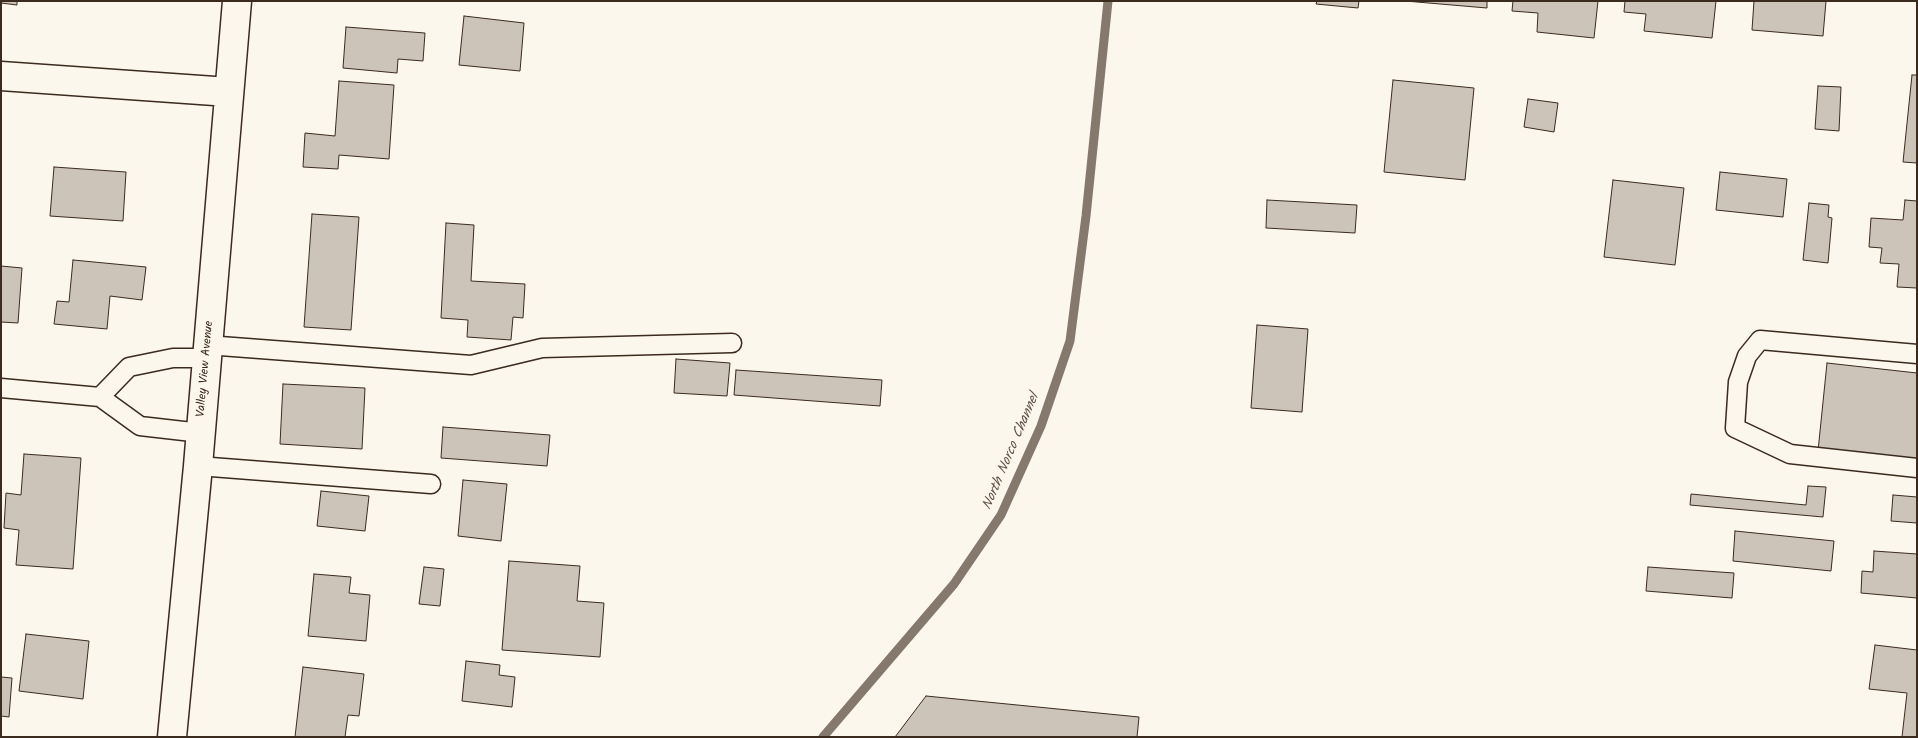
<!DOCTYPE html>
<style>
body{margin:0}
#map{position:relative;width:1918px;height:738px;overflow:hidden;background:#fbf7ec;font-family:Kalam,sans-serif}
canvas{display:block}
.frame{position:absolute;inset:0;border:2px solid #3b2a1e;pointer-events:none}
</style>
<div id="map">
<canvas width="1918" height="738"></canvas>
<div class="frame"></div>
</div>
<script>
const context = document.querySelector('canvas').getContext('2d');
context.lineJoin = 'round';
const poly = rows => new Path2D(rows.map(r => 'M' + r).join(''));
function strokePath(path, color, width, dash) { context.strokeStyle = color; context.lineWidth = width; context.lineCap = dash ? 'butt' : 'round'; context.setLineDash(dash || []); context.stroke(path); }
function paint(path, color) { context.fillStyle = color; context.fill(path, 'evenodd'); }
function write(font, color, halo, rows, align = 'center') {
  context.font = font + ' Kalam,sans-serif'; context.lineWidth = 5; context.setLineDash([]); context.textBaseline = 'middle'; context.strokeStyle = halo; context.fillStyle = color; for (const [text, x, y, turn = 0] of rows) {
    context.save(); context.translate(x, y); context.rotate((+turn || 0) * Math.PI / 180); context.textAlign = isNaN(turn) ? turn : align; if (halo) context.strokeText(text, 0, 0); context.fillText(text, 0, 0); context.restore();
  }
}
const stream = poly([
 [823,737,954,584,1001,515,1041,426,1070,341,1086,216,1108,1]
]);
const building = poly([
 [1,1,17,1,17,5,1,3,1,1],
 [1317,1,1359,1,1358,8,1316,4,1317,1],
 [1405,1,1487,1,1487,8,1405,1],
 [1513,1,1598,1,1594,38,1537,32,1538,13,1512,11,1513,1],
 [1625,1,1716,1,1712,38,1644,31,1646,14,1624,12,1625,1],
 [1754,1,1826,1,1823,36,1752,30,1754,1],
 [464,16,524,23,520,71,459,65,464,16],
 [346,27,425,33,423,61,398,59,397,73,343,68,346,27],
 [1912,75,1917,75,1917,163,1903,162,1912,75],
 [1393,80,1474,88,1465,180,1384,172,1393,80],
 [339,81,394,85,389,159,339,155,338,169,303,167,305,133,335,136,339,81],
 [1818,86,1841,87,1839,131,1815,129,1818,86],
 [1528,99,1558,103,1554,132,1524,127,1528,99],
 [54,167,126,172,123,221,50,216,54,167],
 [1720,172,1787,179,1783,217,1716,210,1720,172],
 [1613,180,1684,188,1675,265,1604,257,1613,180],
 [1267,200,1357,205,1355,233,1266,228,1267,200],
 [1905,200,1917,201,1917,288,1897,287,1899,264,1880,263,1882,248,1869,247,1871,218,1903,220,1905,200],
 [1809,203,1829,205,1828,217,1832,218,1828,263,1803,260,1809,203],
 [312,214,359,217,351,330,304,327,312,214],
 [446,223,474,225,471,281,525,284,523,318,513,317,511,340,467,337,468,320,441,318,446,223],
 [73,260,146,267,142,300,110,296,107,329,54,324,57,301,69,302,73,260],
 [1,266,22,268,18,323,1,322,1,266],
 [1257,325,1308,329,1302,412,1251,408,1257,325],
 [676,359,730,363,727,396,674,393,676,359],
 [1827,363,1917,373,1917,462,1818,451,1827,363],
 [736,370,882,380,880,406,734,395,736,370],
 [283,384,365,388,362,449,280,444,283,384],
 [443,427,550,435,547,466,441,458,443,427],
 [24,454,81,458,73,569,16,565,19,530,4,528,6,493,21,495,24,454],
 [463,480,507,484,501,541,458,536,463,480],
 [1808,486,1826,487,1823,517,1690,505,1691,494,1806,505,1808,486],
 [321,491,369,496,365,531,317,526,321,491],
 [1893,495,1917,497,1917,523,1891,521,1893,495],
 [1735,531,1834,541,1831,571,1733,561,1735,531],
 [1874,551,1917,554,1917,598,1861,593,1862,571,1873,572,1874,551],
 [509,561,580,566,577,601,604,603,600,657,502,650,509,561],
 [424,567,444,569,440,606,419,604,424,567],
 [1648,567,1734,573,1732,598,1646,591,1648,567],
 [314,574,351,577,349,593,370,595,366,641,308,636,314,574],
 [26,634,89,641,83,699,19,691,26,634],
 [1875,645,1917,650,1917,737,1902,737,1907,693,1869,689,1875,645],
 [466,661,500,665,499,675,515,677,512,707,462,701,466,661],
 [303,667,364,674,359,716,348,715,345,737,295,737,303,667],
 [1,677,12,678,9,717,1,716,1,677],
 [926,696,1139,717,1137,737,895,737,926,696]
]);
const service = poly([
 [207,345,471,365,542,348,732,343],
 [1917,354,1760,340,1747,356,1738,382,1735,428,1790,454,1917,468],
 [1,388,100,397,140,426,201,433],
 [100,397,129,367,173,358,206,358],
 [198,466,431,484]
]);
const minor = poly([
 [1,76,229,92],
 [172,737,198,466,237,1]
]);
const streetNames = [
 ["Valley View Avenue",206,369,-85]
];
const waterNames = [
 ["North Norco Channel",1012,452,-67]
];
strokePath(stream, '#85796d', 9);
paint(building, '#ccc4b9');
strokePath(building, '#3b2a1e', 1);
strokePath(service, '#3b2a1e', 21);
strokePath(minor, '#3b2a1e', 31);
strokePath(service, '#fbf7ec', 18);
strokePath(minor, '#fbf7ec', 28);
write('12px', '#3b2a1e', '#fbf7ec', streetNames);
write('italic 14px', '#605246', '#fbf7ec', waterNames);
</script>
